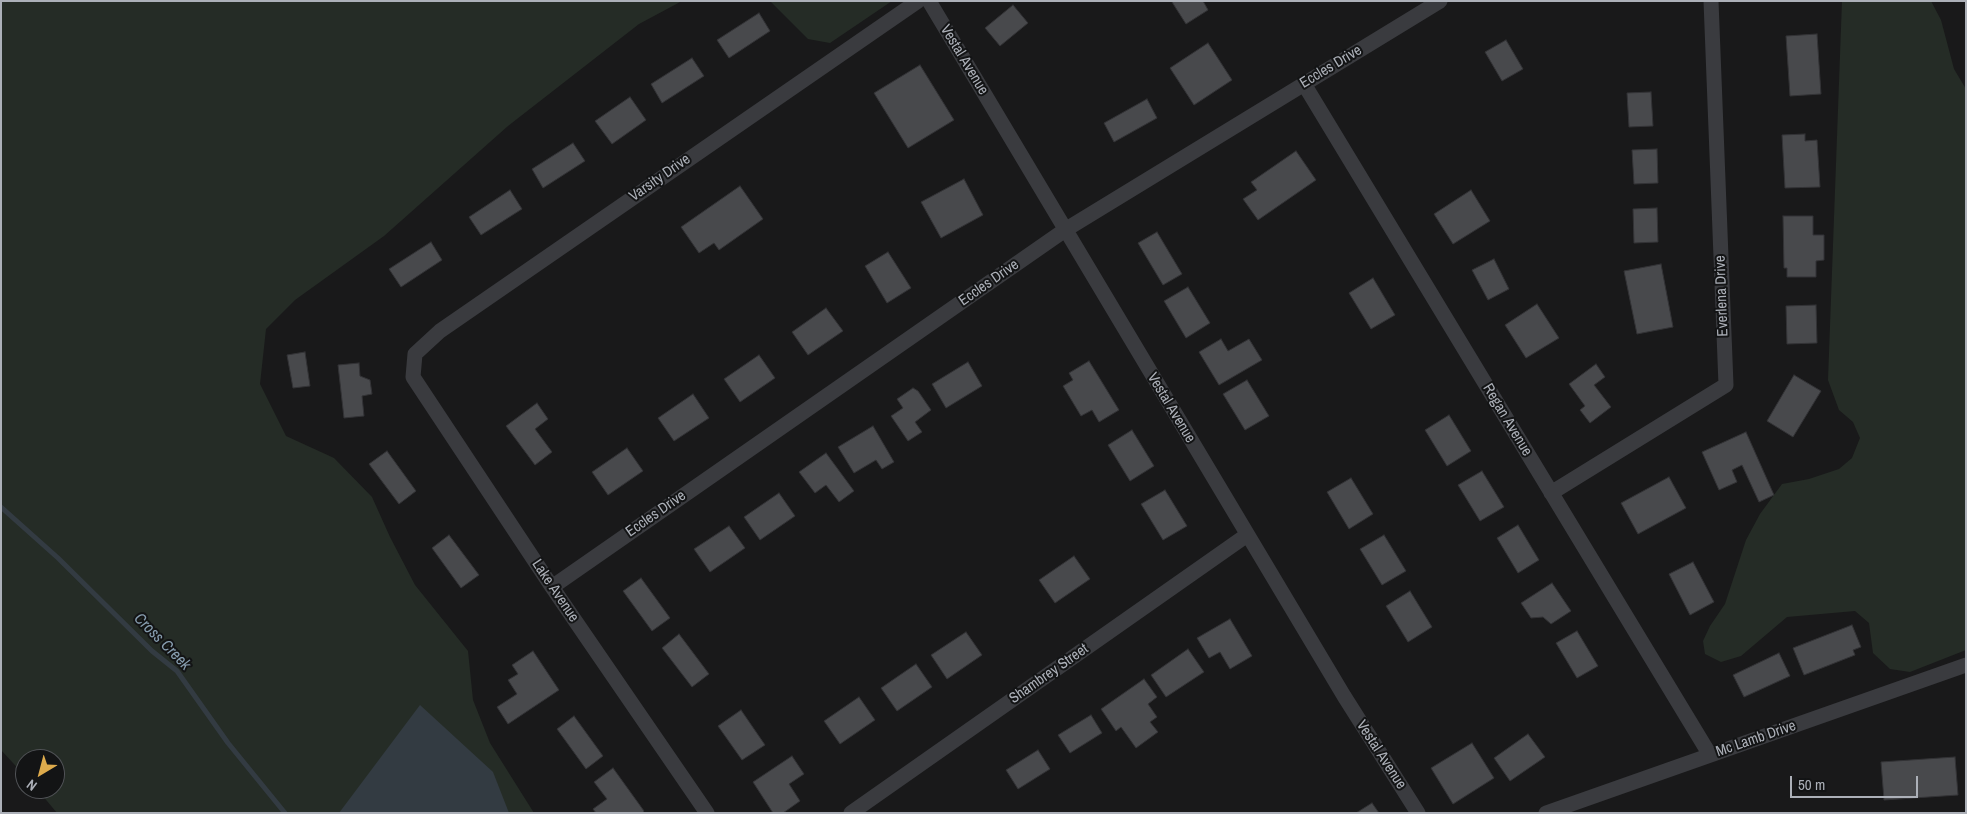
<!DOCTYPE html>
<style>
body{margin:0}
#map{position:relative;width:1967px;height:814px;overflow:hidden;background:#19191a;font-family:"Archivo Narrow",sans-serif}
canvas{display:block}
.frame{position:absolute;inset:0;border:2px solid #acb0b8;pointer-events:none}
.north{position:absolute;left:15px;top:749px;width:50px;height:50px;box-sizing:border-box;background:#131415;border:1px solid #505256;border-radius:50%;rotate:217deg;font-size:14px;font-weight:700;line-height:20px;text-align:center;color:#acb0b8}
.north::after{content:'';display:block;margin:auto;width:18px;height:22px;background:#deab4c;clip-path:polygon(50% 0,100% 100%,50% 72%,0 100%)}
.scale{position:absolute;left:1790px;top:776px;width:128px;height:22px;box-sizing:border-box;border:2px solid #acb0b8;border-top:0;padding-left:6px;font-size:15px;line-height:18px;white-space:nowrap;color:#acb0b8;-webkit-text-stroke:4px #131415;paint-order:stroke}
</style>
<div id="map">
<canvas width="1967" height="814"></canvas>
<div class="frame"></div>
<div class="north">N</div>
<div class="scale">50 m</div>
</div>
<script>
const context = document.querySelector('canvas').getContext('2d');
context.lineJoin = 'round';
function paint(path, color) { context.fillStyle = color; context.fill(path, 'evenodd'); }
const poly = rows => new Path2D(rows.map(r => 'M' + r).join(''));
function strokePath(path, color, width, dash) { context.strokeStyle = color; context.lineWidth = width; context.lineCap = dash ? 'butt' : 'round'; context.setLineDash(dash || []); context.stroke(path); }
function write(font, color, halo, rows, align = 'center') {
  context.font = font + ' "Archivo Narrow",sans-serif'; context.lineWidth = 4; context.setLineDash([]); context.textBaseline = 'middle'; context.strokeStyle = halo; context.fillStyle = color; for (const [text, x, y, turn = 0] of rows) {
    context.save(); context.translate(x, y); context.rotate((+turn || 0) * Math.PI / 180); context.textAlign = isNaN(turn) ? turn : align; if (halo) context.strokeText(text, 0, 0); context.fillText(text, 0, 0); context.restore();
  }
}
const green = poly([
 [1,1,682,1,639,24,508,126,384,236,295,300,266,329,260,384,286,436,334,458,372,497,390,537,415,585,468,651,473,700,490,743,534,813,57,813,37,789,55,789,55,759,25,759,25,776,1,750],
 [770,1,892,1,830,43,808,39],
 [1842,1,1931,1,1941,20,1954,69,1966,89,1966,650,1910,672,1890,669,1873,653,1869,623,1855,611,1787,617,1741,656,1721,662,1705,654,1703,641,1710,626,1725,604,1746,540,1760,514,1782,484,1809,479,1839,469,1852,458,1860,438,1853,422,1839,410,1828,380]
]);
const water = poly([
 [420,705,493,772,509,813,339,813]
]);
const stream = poly([
 [1,507,58,558,152,651,177,671,228,743,285,813]
]);
const building = poly([
 [1174,1,1203,1,1208,10,1186,24,1172,2,1174,1],
 [1013,5,1028,23,1000,46,985,28,1013,5],
 [759,13,770,31,729,58,717,40,759,13],
 [1817,34,1821,94,1790,96,1786,36,1817,34],
 [1506,40,1523,69,1502,81,1485,52,1506,40],
 [1208,43,1232,80,1194,105,1170,68,1208,43],
 [692,58,704,76,662,103,651,84,692,58],
 [920,65,954,120,908,148,874,93,920,65],
 [1651,92,1653,126,1629,127,1627,93,1651,92],
 [630,97,646,120,612,144,595,121,630,97],
 [1147,99,1157,118,1114,142,1104,123,1147,99],
 [1805,134,1805,141,1817,140,1820,187,1785,188,1782,135,1805,134],
 [573,143,585,161,543,188,532,169,573,143],
 [1657,149,1658,183,1634,184,1632,150,1657,149],
 [1296,151,1316,180,1258,220,1243,199,1257,190,1251,182,1296,151],
 [964,179,983,215,941,238,921,202,964,179],
 [740,186,763,219,719,250,714,243,699,253,681,227,740,186],
 [510,190,522,209,481,235,469,217,510,190],
 [1471,190,1490,221,1453,244,1434,214,1471,190],
 [1657,208,1658,242,1634,243,1633,209,1657,208],
 [1783,216,1813,216,1813,235,1824,235,1824,260,1816,261,1816,277,1787,277,1787,268,1784,268,1783,216],
 [1157,232,1182,274,1163,285,1138,243,1157,232],
 [431,242,442,260,401,287,389,269,431,242],
 [888,252,911,288,887,303,865,266,888,252],
 [1494,259,1509,289,1488,300,1472,270,1494,259],
 [1661,264,1673,327,1637,334,1624,271,1661,264],
 [1373,278,1395,315,1371,329,1349,293,1373,278],
 [1188,287,1210,323,1186,338,1164,301,1188,287],
 [1537,304,1559,338,1526,358,1505,325,1537,304],
 [1816,305,1817,343,1787,344,1786,306,1816,305],
 [826,308,843,331,808,355,792,332,826,308],
 [1221,339,1228,351,1249,339,1262,360,1219,385,1199,352,1221,339],
 [305,352,310,386,293,388,287,355,305,352],
 [759,355,775,378,740,402,724,379,759,355],
 [1089,361,1119,410,1099,422,1092,410,1081,416,1063,386,1073,380,1069,373,1089,361],
 [968,362,982,386,946,408,932,384,968,362],
 [359,363,360,376,370,380,372,394,362,396,364,416,344,418,338,365,359,363],
 [1596,364,1605,377,1594,385,1611,407,1590,423,1580,410,1585,406,1569,384,1596,364],
 [1794,375,1821,391,1793,437,1767,421,1794,375],
 [1247,380,1269,416,1245,430,1223,394,1247,380],
 [913,388,918,391,931,410,915,422,922,432,908,441,891,416,903,408,897,399,913,388],
 [693,394,709,418,674,441,658,418,693,394],
 [537,403,548,419,535,429,552,452,535,465,506,426,537,403],
 [1449,415,1471,451,1447,466,1425,430,1449,415],
 [873,426,894,462,882,469,876,460,854,473,838,447,873,426],
 [1132,430,1154,466,1130,481,1108,445,1132,430],
 [1746,432,1774,495,1759,502,1742,465,1732,470,1737,482,1719,490,1702,452,1746,432],
 [627,448,643,471,608,495,592,472,627,448],
 [387,451,416,491,399,504,369,464,387,451],
 [826,453,854,491,839,502,826,485,815,493,799,472,826,453],
 [1482,471,1504,507,1480,521,1458,485,1482,471],
 [1669,477,1686,508,1638,534,1621,503,1669,477],
 [1351,478,1373,514,1349,529,1327,492,1351,478],
 [1165,490,1187,526,1163,540,1141,504,1165,490],
 [779,493,795,516,760,540,744,517,779,493],
 [1518,525,1539,560,1518,573,1497,538,1518,525],
 [729,526,745,548,710,572,694,549,729,526],
 [449,535,479,575,461,588,432,548,449,535],
 [1384,535,1406,571,1382,585,1360,549,1384,535],
 [1074,556,1090,579,1055,603,1039,580,1074,556],
 [1693,562,1714,602,1690,615,1669,574,1693,562],
 [641,578,670,618,652,631,623,591,641,578],
 [1552,583,1571,611,1551,624,1543,617,1531,618,1521,603,1552,583],
 [1410,591,1432,627,1408,642,1386,606,1410,591],
 [1230,619,1252,656,1230,669,1220,652,1209,658,1197,638,1230,619],
 [1852,625,1861,647,1853,650,1855,655,1804,675,1793,648,1852,625],
 [1577,631,1598,666,1577,678,1556,643,1577,631],
 [966,632,982,655,947,679,931,655,966,632],
 [679,634,709,674,692,687,662,648,679,634],
 [1188,649,1204,672,1166,697,1151,675,1188,649],
 [533,651,559,690,508,724,497,707,517,694,508,680,518,674,512,665,533,651],
 [1779,653,1790,676,1744,697,1733,675,1779,653],
 [916,664,932,687,897,711,881,688,916,664],
 [1144,679,1157,697,1148,704,1157,717,1150,722,1158,732,1136,748,1121,727,1116,731,1101,709,1144,679],
 [859,697,875,720,840,744,824,721,859,697],
 [741,710,765,745,742,760,718,726,741,710],
 [1091,715,1102,733,1070,753,1058,735,1091,715],
 [574,716,603,756,586,769,557,729,574,716],
 [1528,734,1545,757,1510,781,1494,758,1528,734],
 [1472,743,1494,778,1453,804,1431,768,1472,743],
 [1038,750,1050,769,1018,789,1006,770,1038,750],
 [792,756,804,774,789,784,800,801,783,813,773,813,753,782,792,756],
 [1955,757,1958,795,1884,800,1881,762,1955,757],
 [613,768,644,811,642,813,596,813,593,809,607,799,594,782,613,768],
 [1372,803,1379,813,1356,813,1372,803]
]);
const minor = poly([
 [929,1,1344,696,1418,813],
 [1304,84,1710,755],
 [1551,493,1726,385,1711,1],
 [552,587,1065,230,1440,1],
 [707,813,552,587,413,377,415,354,440,331,918,1],
 [851,813,1247,535],
 [1546,813,1966,665]
]);
const streetNames = [
 ["Vestal Avenue",964,60,59],
 ["Eccles Drive",1331,67,-31],
 ["Varsity Drive",660,178,-35],
 ["Eccles Drive",989,283,-35],
 ["Everlena Drive",1722,296,-92],
 ["Vestal Avenue",1171,408,59],
 ["Regan Avenue",1507,420,59],
 ["Eccles Drive",656,514,-35],
 ["Lake Avenue",555,591,56],
 ["Shambrey Street",1049,674,-35],
 ["Mc Lamb Drive",1756,739,-19],
 ["Vestal Avenue",1381,755,57]
];
const waterNames = [
 ["Cross Creek",162,642,45]
];
paint(green, '#252c26');
paint(water, '#333b42');
strokePath(stream, '#333b42', 5);
paint(building, '#48494c');
strokePath(building, '#333336', 1);
strokePath(minor, '#3a3b3f', 15);
write('15px', '#acb0b8', '#131415', streetNames);
write('italic 16px', '#879daf', '#131415', waterNames);
</script>
